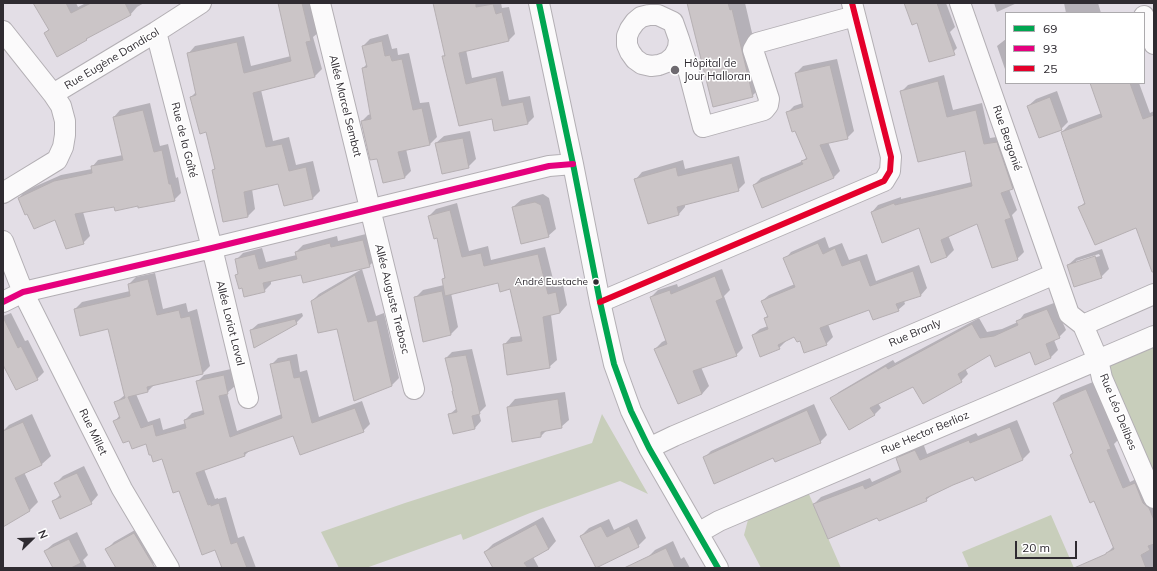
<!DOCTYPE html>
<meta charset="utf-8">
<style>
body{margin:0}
#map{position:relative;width:1157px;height:571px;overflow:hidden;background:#e3dee6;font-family:Mulish,sans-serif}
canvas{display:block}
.frame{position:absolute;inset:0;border:4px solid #2f2b31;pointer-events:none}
.legend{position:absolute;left:1005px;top:12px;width:140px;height:72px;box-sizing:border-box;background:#fff;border:1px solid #acaaad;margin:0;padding:5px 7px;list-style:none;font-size:12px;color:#2f2b31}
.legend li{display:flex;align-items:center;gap:8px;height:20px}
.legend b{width:20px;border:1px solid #acaaad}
.north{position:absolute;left:12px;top:519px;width:40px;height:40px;-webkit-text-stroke:3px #fff;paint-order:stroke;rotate:67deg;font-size:11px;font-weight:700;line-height:16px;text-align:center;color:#2f2b31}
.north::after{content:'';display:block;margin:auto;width:14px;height:18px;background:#2f2b31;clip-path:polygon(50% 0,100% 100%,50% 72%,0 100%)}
.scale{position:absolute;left:1015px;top:541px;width:62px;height:18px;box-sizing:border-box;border:2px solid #2f2b31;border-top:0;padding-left:5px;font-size:12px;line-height:14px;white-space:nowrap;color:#2f2b31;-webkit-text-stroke:3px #fff;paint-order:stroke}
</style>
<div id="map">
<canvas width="1157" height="571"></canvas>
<div class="frame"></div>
<ul class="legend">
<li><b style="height:5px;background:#00a651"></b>69</li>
<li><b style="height:5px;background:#e5007d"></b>93</li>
<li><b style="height:5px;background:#e4002b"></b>25</li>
</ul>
<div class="north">N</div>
<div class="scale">20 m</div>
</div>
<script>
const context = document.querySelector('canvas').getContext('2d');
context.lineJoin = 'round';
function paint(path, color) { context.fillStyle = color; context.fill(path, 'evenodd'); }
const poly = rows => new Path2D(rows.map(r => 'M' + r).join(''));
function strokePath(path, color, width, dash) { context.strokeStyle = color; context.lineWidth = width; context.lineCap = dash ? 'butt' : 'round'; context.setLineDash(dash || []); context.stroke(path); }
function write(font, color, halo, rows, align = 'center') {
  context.font = font + ' Mulish,sans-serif'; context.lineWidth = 3; context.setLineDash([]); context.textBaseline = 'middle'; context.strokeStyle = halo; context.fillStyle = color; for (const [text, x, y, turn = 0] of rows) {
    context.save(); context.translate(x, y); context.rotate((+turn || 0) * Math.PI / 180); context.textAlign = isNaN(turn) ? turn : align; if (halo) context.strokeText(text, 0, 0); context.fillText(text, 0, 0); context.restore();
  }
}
const green = poly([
 [1154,344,1154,476,1110,371,1110,365],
 [602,414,648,494,620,481,530,513,463,540,461,534,366,568,339,568,321,532,405,503,592,443],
 [808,492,841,568,761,568,744,535,749,516],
 [1051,515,1074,568,969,568,962,552]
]);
const shadow = poly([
 [35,3,76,3,78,7,86,3,144,3,137,7,130,15,89,36,86,39,57,55,45,33,49,29],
 [286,3,311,3,318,33,313,37,322,69,315,76,261,90,273,141,289,137,296,165,313,161,320,191,313,198,279,182,252,189,255,209,248,216,224,221,213,170,215,168,207,131,191,97,196,92,188,54,195,46,244,36,251,66,291,56],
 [434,3,501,3,502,8,509,7,515,34,509,40,466,50,472,78,503,71,509,100,530,96,534,117,528,123,493,118,443,56,446,54],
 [688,3,745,3,764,84,752,96],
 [907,3,946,3,955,27,950,32,957,48,950,55,918,22],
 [994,3,1017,3,997,12],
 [1064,3,1098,3,1101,13,1066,13],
 [388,34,392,49,397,48,398,55,409,53,420,103,429,102,437,137,430,144,406,149,411,171,404,178,378,158,362,121,368,115,371,114,363,68,367,64,363,46,370,39],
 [1006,39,1006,72,997,46],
 [837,59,854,131,847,138,828,142,840,171,833,178,754,185,761,178,803,161,807,157,796,129,787,113,794,106,803,103,796,73,803,66],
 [944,75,953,110,982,103,990,138,1003,136,1019,181,1012,188,1009,189,1017,210,1012,215,1024,252,1017,259,978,223,948,235,954,250,947,257,919,227,872,212,878,205,901,197,901,199,972,182,966,149,901,92,908,85],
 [1091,83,1139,83,1150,113,1154,111,1154,216,1080,207,1085,202,1062,132,1069,125,1102,113],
 [1057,91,1068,122,1061,129,1028,106,1036,99],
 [150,103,160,146,168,144,176,178,178,177,181,193,174,200,138,205,115,206,83,212,90,236,83,243,56,219,19,198,25,191,61,175,92,169,92,167,98,160,123,155,114,117,120,110],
 [470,131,476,159,468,167,436,143,444,136],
 [739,156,745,183,738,190,685,204,685,207,679,214,636,179,642,172,683,160,685,169],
 [543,194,549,198,556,229,548,236,513,207,521,200],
 [457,203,469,251,488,246,491,260,545,247,555,287,563,285,567,305,560,313,551,315,557,360,549,367,504,345,511,337,522,336,511,288,499,282,451,293,458,327,451,334,415,298,423,290,444,285,443,279,446,276,438,237,429,216,436,209],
 [370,233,376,259,369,266,302,274,271,281,271,284,264,291,242,287,237,275,239,273,236,260,243,253,262,248,266,262,297,255,296,252,303,245,337,236,338,241],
 [825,237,829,248,842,243,849,260,867,254,876,281,919,265,927,288,921,295,904,301,905,304,898,310,870,309,828,324,833,337,826,344,804,352,800,340,795,335,786,340,786,341,779,348,753,335,760,329,768,326,765,318,768,315,762,301,769,295,795,284,785,259,791,252],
 [1102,249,1109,269,1101,277,1068,265,1076,258],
 [1099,254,1100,256,1076,263,1076,261],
 [362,269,376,316,384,313,399,378,392,385,338,327,312,301,319,294],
 [722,269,730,290,724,296,743,348,736,355,701,367,709,386,702,394,655,349,662,342,666,340,651,297,658,290,677,284,678,287],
 [155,273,163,309,186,303,188,312,197,309,210,366,203,373,154,385,148,391,136,394,148,422,160,418,163,430,186,423,185,420,192,413,204,410,197,382,204,375,231,369,235,386,227,393,237,431,282,414,271,365,278,358,297,354,300,372,307,370,319,417,362,401,370,424,363,431,293,434,250,450,245,455,204,469,215,499,218,498,218,499,226,497,238,538,244,536,256,568,224,568,216,549,180,490,162,458,147,442,130,440,115,421,120,415,116,402,125,395,109,328,75,309,82,302,130,291,129,284,136,277],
 [1054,303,1066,330,1059,337,1054,340,1058,350,1051,357,1036,363,1030,350,990,353,965,368,968,374,961,381,914,386,878,403,881,408,874,415,832,398,839,392,893,360,895,363,979,318,987,332,1002,329,1018,322,1024,314],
 [11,313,25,341,28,340,44,372,37,379,3,363,3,316],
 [302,313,303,316,296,323,251,330,258,324],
 [472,349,486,406,479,413,481,421,475,428,449,415,457,408,454,391,446,358,452,352],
 [1093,382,1118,440,1114,444,1130,482,1142,476,1154,499,1154,568,1113,568,1107,553,1114,546,1094,500,1071,455,1074,452,1054,403,1061,395],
 [565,392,569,420,561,427,547,430,541,436,508,407,515,399],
 [814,404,827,435,820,442,773,457,704,458,711,451],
 [32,414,51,456,42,464,24,472,38,502,29,511,3,526,3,431,9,425],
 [1017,420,1030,452,1023,459,976,479,974,475,934,493,926,500,878,517,814,504,821,497,870,478,872,482,901,469,897,459,904,451,923,443,927,454,976,433,978,436],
 [84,466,98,495,91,503,53,502,61,494,56,483,63,476],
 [543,517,556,541,549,549,533,557,539,568,494,568,485,552,493,544],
 [609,519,614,530,637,519,646,538,638,546,581,536,589,528],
 [142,526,160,557,153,564,155,568,117,568,107,549,114,542],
 [77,532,88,555,83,560,87,568,54,568,45,551,53,544],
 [673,541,681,559,684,557,690,568,654,568,648,557,655,550]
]);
const building = poly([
 [33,3,66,3,71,13,91,3,125,3,131,15,86,39,87,40,57,57,44,33,49,30,33,3],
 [278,3,302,3,311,41,306,42,315,77,253,93,266,147,282,144,289,171,306,167,313,199,284,206,278,184,244,192,248,217,223,222,212,170,215,169,206,132,200,134,190,97,196,95,187,53,237,42,244,73,291,61,278,3],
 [433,3,476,3,476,7,493,4,496,14,502,12,509,41,459,53,466,84,496,77,502,106,523,102,528,124,494,131,492,119,459,126,442,56,445,56,433,3],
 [687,3,728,3,730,10,732,9,753,97,713,107,687,3],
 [904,3,937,3,955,55,929,62,917,23,912,25,904,3],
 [382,41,385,56,390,55,392,61,402,59,413,110,422,108,430,145,398,152,405,178,383,183,377,159,370,160,361,121,371,119,362,68,367,67,362,46,382,41],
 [830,65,848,139,820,145,834,178,762,208,753,185,803,164,801,161,807,159,795,131,792,132,786,112,803,107,795,73,830,65],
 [938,81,947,117,976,110,984,144,997,142,1013,189,1001,193,1011,218,1005,220,1018,260,992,268,977,224,941,240,947,257,931,263,919,228,882,243,871,212,894,203,895,205,972,186,965,151,918,162,900,91,938,81],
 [1090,83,1130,83,1143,119,1154,115,1154,272,1152,272,1136,228,1095,245,1078,207,1085,204,1061,132,1102,117,1090,83],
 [1050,97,1062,130,1039,138,1027,106,1050,97],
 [143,110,154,152,162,150,169,184,171,184,175,201,138,208,138,206,115,211,114,207,75,214,84,244,66,249,55,220,34,229,27,214,25,215,18,198,54,181,92,173,91,166,123,160,113,117,143,110],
 [463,138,469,168,442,174,435,143,463,138],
 [732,163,739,191,677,207,679,215,648,224,634,179,676,167,678,176,732,163],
 [535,202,541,205,549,237,521,244,512,207,535,202],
 [450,210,462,257,481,253,484,266,538,254,548,294,556,292,560,313,543,317,550,368,507,375,503,344,522,341,510,289,500,292,498,283,445,296,442,279,445,278,437,238,434,239,428,216,450,210],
 [363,240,370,267,303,283,301,275,263,283,265,292,244,297,242,288,239,289,235,275,238,274,235,259,255,254,259,269,297,259,295,252,330,243,331,247,363,240],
 [818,243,823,254,835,248,842,266,860,260,870,286,913,271,921,296,896,304,899,311,873,320,869,310,820,328,827,345,804,353,800,341,797,342,794,337,778,345,780,349,760,357,752,335,768,329,764,318,768,317,761,301,795,287,783,258,818,243],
 [1095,256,1102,278,1074,287,1067,265,1095,256],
 [355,275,368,322,377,320,392,386,354,401,337,329,318,333,311,301,355,275],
 [715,276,723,298,716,301,737,356,693,371,702,394,678,404,654,349,667,344,650,297,670,290,671,294,715,276],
 [148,279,157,315,179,310,181,318,190,316,203,374,147,387,148,392,128,397,141,428,153,424,156,436,186,428,184,420,204,414,196,381,224,375,228,394,219,396,230,437,282,418,270,364,290,360,294,378,300,377,312,423,355,408,364,432,300,455,293,436,244,453,245,456,196,473,208,505,211,504,211,506,219,503,231,544,237,542,247,568,222,568,215,550,202,555,179,491,173,493,162,459,153,462,151,455,149,455,146,444,132,449,129,441,123,443,113,421,120,418,114,402,125,398,108,329,80,336,74,309,130,296,128,284,148,279],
 [442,291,451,335,423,342,414,297,442,291],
 [1047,309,1060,338,1046,344,1051,358,1035,365,1030,352,995,367,990,355,958,374,962,382,923,404,913,387,870,408,875,415,849,430,830,398,886,366,888,369,972,324,980,338,994,336,1018,325,1016,321,1047,309],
 [3,317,18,348,21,346,38,380,16,390,3,365,3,317],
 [295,319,297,324,254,348,250,330,295,319],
 [466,355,480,414,472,416,475,429,453,434,448,414,457,412,452,391,453,391,445,358,466,355],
 [1086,389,1111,449,1107,450,1123,488,1135,483,1143,503,1149,508,1154,520,1154,544,1148,546,1150,550,1141,555,1146,568,1074,568,1106,554,1106,553,1114,549,1094,501,1090,503,1070,455,1073,453,1053,403,1086,389],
 [558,399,562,428,541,432,541,437,512,442,507,407,558,399],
 [807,410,821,443,775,462,773,458,714,484,703,457,807,410],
 [23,422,42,465,15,478,30,511,3,527,3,431,23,422],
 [1010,427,1023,460,975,481,973,477,953,485,926,498,927,501,879,521,877,518,828,539,813,504,863,485,865,489,901,472,896,458,915,450,920,460,969,440,970,443,1010,427],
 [77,473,92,504,60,519,52,501,61,497,54,483,77,473],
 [536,524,549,549,524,563,528,568,493,568,484,552,536,524],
 [601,526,607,537,629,526,639,547,596,568,580,536,601,526],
 [134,533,155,568,116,568,105,549,134,533],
 [69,539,81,563,71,568,53,568,44,551,69,539],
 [666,548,675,568,624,568,666,548]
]);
const minor = poly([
 [320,3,414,389],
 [539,3,573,164,600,302,614,364,631,411,649,448,718,568],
 [960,3,1055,274],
 [649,15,658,15,673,22,679,39,678,48,674,56,667,62,659,65,651,66,642,64,635,59,630,52,627,45,627,36,630,29,635,22,641,17,649,15],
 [1144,16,1154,44],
 [3,31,53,94],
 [156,32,212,248,248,398],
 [679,39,685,58,703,127,764,110,768,105,769,99,753,50,757,43,855,16],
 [3,193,57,160,63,147,65,135,65,121,61,106,53,94,156,32,201,3],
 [3,241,23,292,122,489,169,568],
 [3,302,23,292,32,290,212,248,549,166,573,164],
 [600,302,884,181,890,171,891,157,852,3],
 [1083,325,1098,360,1102,378,1154,498],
 [649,448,674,436,1055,274,1069,314,1083,325,1154,294],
 [698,533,719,521,1154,336]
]);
const bus1 = poly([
 [539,3,573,164,600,302,614,364,631,411,649,448,718,568]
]);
const bus2 = poly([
 [3,302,23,292,32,290,212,248,549,166,573,164]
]);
const bus3 = poly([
 [600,302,884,181,890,171,891,157,852,3]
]);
const markers = [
 [675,70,5,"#6e6a70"],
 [596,282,3.5,"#2f2b31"]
];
const busNames = [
 ["André Eustache",588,282]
];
const streetNames = [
 ["Rue Eugène Dandicol",112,59,-31],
 ["Allée Marcel Sembat",345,106,76],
 ["Rue Bergonié",1007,138,71],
 ["Rue de la Gaîté",184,140,76],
 ["Allée Auguste Trebosc",392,299,76],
 ["Allée Loriot Laval",230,323,76],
 ["Rue Branly",915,333,-23],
 ["Rue Léo Delibes",1118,412,68],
 ["Rue Millet",93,432,64],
 ["Rue Hector Berlioz",925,433,-23]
];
const poiNames = [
 ["Hôpital de",684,64],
 ["Jour Halloran",684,77]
];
paint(green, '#c8cebb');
paint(shadow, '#0003');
paint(building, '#cbc5c7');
strokePath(building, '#b5afb2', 1);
strokePath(minor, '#b3afb4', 22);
strokePath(minor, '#fbfafb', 20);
strokePath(bus1, '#00a651', 6);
strokePath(bus2, '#e5007d', 6);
strokePath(bus3, '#e4002b', 6);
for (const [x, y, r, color] of markers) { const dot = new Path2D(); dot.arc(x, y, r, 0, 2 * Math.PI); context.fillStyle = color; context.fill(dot); strokePath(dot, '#fff', 1.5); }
write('10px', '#2f2b31', '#fff', busNames, 'right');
write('11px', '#2f2b31', '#fff', streetNames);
write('11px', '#2f2b31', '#fff', poiNames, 'left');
</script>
